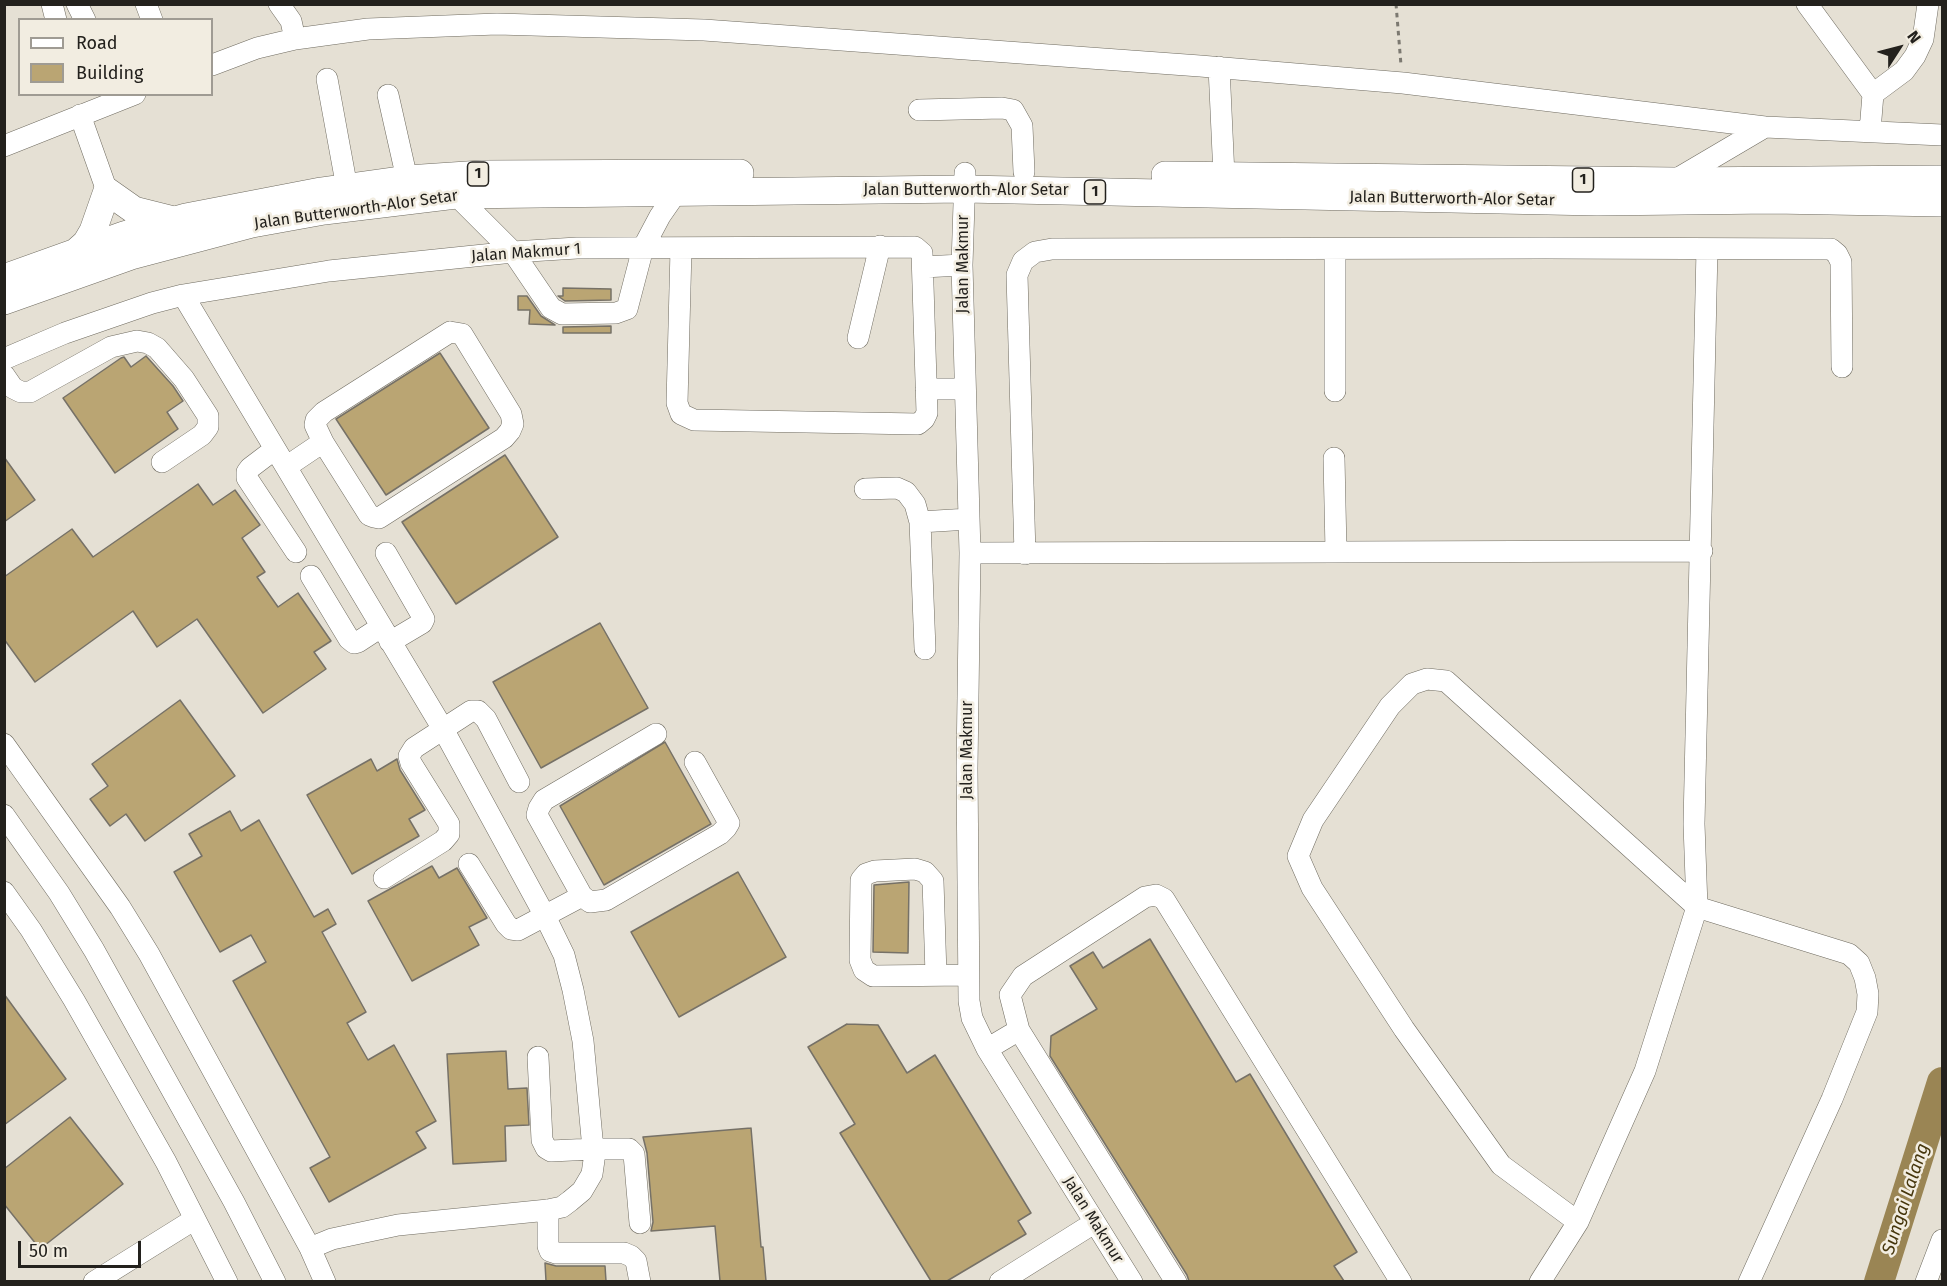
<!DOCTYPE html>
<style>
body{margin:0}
#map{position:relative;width:1947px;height:1286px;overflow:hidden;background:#e5e0d4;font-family:"Fira Sans",sans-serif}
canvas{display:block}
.frame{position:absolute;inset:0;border:6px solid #23211d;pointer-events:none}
.legend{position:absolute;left:18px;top:18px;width:195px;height:78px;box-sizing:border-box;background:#f2ede1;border:2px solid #9f9b93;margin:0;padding:8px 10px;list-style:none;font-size:18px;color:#23211d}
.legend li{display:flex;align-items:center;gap:12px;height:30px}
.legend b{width:30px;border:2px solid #9f9b93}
.north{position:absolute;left:1869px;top:18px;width:60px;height:60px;-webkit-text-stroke:4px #f2ede1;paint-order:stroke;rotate:54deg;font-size:16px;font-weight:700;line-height:24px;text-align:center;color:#23211d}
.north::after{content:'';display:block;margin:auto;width:21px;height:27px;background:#23211d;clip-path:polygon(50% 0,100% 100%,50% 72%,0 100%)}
.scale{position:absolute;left:18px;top:1241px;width:123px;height:27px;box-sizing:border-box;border:3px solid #23211d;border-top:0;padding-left:8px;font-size:18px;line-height:21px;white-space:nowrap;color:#23211d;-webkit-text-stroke:4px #f2ede1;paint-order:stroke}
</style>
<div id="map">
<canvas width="1947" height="1286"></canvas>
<div class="frame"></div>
<ul class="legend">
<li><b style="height:8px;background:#fff"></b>Road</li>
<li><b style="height:16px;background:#baa573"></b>Building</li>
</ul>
<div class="north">N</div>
<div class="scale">50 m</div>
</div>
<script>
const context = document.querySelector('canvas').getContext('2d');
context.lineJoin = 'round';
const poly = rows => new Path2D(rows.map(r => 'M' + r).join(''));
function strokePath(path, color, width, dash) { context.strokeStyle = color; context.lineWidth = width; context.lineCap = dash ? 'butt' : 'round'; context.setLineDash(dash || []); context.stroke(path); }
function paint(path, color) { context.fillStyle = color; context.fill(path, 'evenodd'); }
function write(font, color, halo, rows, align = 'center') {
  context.font = font + ' "Fira Sans",sans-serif'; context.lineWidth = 5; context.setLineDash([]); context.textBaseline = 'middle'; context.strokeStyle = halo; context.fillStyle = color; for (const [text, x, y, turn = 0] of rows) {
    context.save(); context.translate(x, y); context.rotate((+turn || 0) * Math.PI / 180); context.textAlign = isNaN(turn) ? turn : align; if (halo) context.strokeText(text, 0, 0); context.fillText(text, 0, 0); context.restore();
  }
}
const river = poly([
 [1879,1282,1942,1082]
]);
const building = poly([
 [563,288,611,289,611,300,565,301,558,296,563,296,563,288],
 [518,296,527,296,541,316,555,325,529,324,530,310,518,310,518,296],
 [611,326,611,333,563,333,563,327,611,326],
 [440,353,489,428,386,495,336,419,440,353],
 [146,356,173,386,183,401,167,412,178,429,115,473,63,398,121,358,124,357,131,367,146,356],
 [505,455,558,537,456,604,402,522,505,455],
 [4,457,35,500,4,522,4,457],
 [198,484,213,505,235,490,260,525,242,538,265,572,257,577,278,607,298,593,331,641,314,652,326,669,263,713,197,619,157,647,133,611,35,682,4,639,4,577,72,529,93,557,198,484],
 [600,623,648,708,541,768,493,682,600,623],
 [180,700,235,776,145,841,126,814,110,826,90,799,108,786,92,764,180,700],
 [665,742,711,824,604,885,560,806,665,742],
 [371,759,377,771,397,759,400,770,425,810,409,819,419,836,352,874,307,795,371,759],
 [230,811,241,831,259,820,314,917,328,909,336,924,322,932,366,1012,347,1023,368,1060,394,1045,436,1121,416,1132,426,1148,329,1202,310,1168,330,1157,233,981,266,962,251,935,220,952,174,872,202,856,189,834,230,811],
 [432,866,439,878,457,868,487,918,469,927,479,945,412,981,368,901,432,866],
 [738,872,786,957,679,1017,631,932,738,872],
 [909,882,908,953,873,952,874,885,909,882],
 [1150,939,1236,1082,1250,1074,1357,1252,1334,1266,1344,1281,1189,1281,1187,1275,1050,1056,1051,1036,1097,1009,1070,966,1093,952,1103,968,1150,939],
 [4,994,66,1079,4,1125,4,994],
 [847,1024,878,1025,907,1073,935,1055,1031,1213,1018,1221,1026,1234,947,1281,931,1281,840,1133,855,1124,808,1047,847,1024],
 [506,1051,508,1089,527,1088,529,1125,505,1126,506,1161,453,1164,447,1054,506,1051],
 [70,1117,123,1184,40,1249,4,1204,4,1169,70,1117],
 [751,1128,761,1247,763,1247,766,1281,720,1281,715,1226,651,1231,653,1222,647,1153,643,1137,751,1128],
 [545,1263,556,1266,605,1266,606,1281,546,1281,545,1263]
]);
const path = poly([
 [1396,4,1401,65]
]);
const minor = poly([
 [52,4,56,20],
 [77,4,85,20],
 [146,4,152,20],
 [279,4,291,21,295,39],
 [1807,4,1873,94,1870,131],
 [212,65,257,48,295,39,368,29,497,24,704,30,1200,66,1403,83,1765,127,1942,135],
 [1219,67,1224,176],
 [327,79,347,188],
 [1873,94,1904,71,1915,56,1923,39,1928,4],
 [388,95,407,179],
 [919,110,1002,108,1013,110,1022,126,1024,172],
 [80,115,107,191],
 [4,146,135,94],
 [965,173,962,265,970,553,967,768,969,1001,972,1018,987,1049,1132,1282],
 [1675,180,1765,127],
 [456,195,513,252,551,308,562,314,616,313,627,309,643,248,660,216,676,193],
 [923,267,962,265],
 [183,295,443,729,545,916,564,955,573,990,583,1041,594,1160,592,1174,582,1191,570,1201,562,1207,548,1210,398,1225,332,1239,310,1248],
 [450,332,462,334,511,414,513,424,510,431,504,438,379,518,374,517,369,515,323,442,315,425,316,420,324,412,450,332],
 [858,338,880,246],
 [4,359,65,333,152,303,183,295,329,271,513,252,577,248,915,247,922,253,927,413,924,419,918,424,694,420,681,414,677,403,681,249],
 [4,375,13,388,21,392,30,392,111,347,137,341,148,343,157,348,184,379,208,416,208,427,202,435,162,462],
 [926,389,965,389],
 [1335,391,1335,250],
 [275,449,250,468,247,472,247,478,296,552],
 [1334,458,1336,551],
 [286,467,323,442],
 [865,489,897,488,906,492,915,504,920,522],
 [386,553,424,619,422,623,390,642],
 [970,553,1702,551],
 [1025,554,1017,275,1023,261,1035,252,1052,249,1545,248,1831,249,1837,254,1841,262,1842,367],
 [311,576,349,639,354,643,358,642,381,627],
 [925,649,920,522,969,519],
 [4,744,120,907,149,954,310,1248,325,1282],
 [4,815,59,893,94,950,234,1202,275,1282],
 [469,864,506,924,511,929,518,930,582,896,590,902,606,900,720,834,726,828,729,823,695,762],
 [384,878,443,841,449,834,449,824,411,763,409,756,414,748,471,711,478,711,486,719,519,782],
 [4,892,31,930,74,1000,166,1162,227,1282],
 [582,896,537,815,539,808,544,800,656,734],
 [936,975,933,881,925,872,915,869,875,871,866,874,861,880,860,960,864,970,873,976,968,975],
 [1019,1030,1010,995,1023,976,1145,897,1156,895,1164,899,1401,1282],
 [987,1049,1019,1030,1176,1282],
 [538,1057,542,1140,546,1148,551,1151,593,1149,629,1149,634,1154,640,1223],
 [548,1210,548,1246,550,1251,556,1253,624,1253,631,1256,636,1261,640,1282],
 [1578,1222,1501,1165,1404,1029,1312,888,1298,856,1313,820,1390,706,1412,684,1427,679,1446,681,1697,907,1694,824,1707,249],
 [94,1282,195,1219],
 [1000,1282,1094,1223],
 [1540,1282,1578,1222,1645,1071,1697,907,1849,954,1859,963,1865,978,1868,994,1867,1012,1832,1099,1749,1282],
 [1926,1282,1942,1240]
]);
const major = poly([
 [1165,175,1675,181,1942,179],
 [77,251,86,243,93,231,107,191,134,210,174,220],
 [4,278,124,235,186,217,321,191,407,179,482,174,740,173],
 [4,301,131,256,252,224,324,211,456,195,965,189,1597,202,1773,200,1942,203]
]);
const shields = [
 [478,174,21],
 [1583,180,21],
 [1095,192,21]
];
const shieldNames = [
 ["1",478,174],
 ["1",1583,180],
 ["1",1095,192]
];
const streetNames = [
 ["Jalan Butterworth-Alor Setar",966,191],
 ["Jalan Butterworth-Alor Setar",1452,199,1],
 ["Jalan Butterworth-Alor Setar",356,210,-8],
 ["Jalan Makmur 1",526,253,-4],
 ["Jalan Makmur",964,264,-90],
 ["Jalan Makmur",968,750,-90],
 ["Jalan Makmur",1093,1220,58]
];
const waterNames = [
 ["Sungai Lalang",1906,1199,-72]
];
strokePath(river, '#9a8554', 30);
paint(building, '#baa573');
strokePath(building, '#767167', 1.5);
strokePath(minor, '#6f6b60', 22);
strokePath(major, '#6f6b60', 28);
strokePath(path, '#7c7971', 3, [4.5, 4.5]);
strokePath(minor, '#fff', 21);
strokePath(major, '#fff', 27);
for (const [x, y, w] of shields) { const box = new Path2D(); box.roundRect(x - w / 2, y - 12, w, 24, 4.5); context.fillStyle = '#f2ede1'; context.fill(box); strokePath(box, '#23211d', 1.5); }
write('bold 15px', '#23211d', null, shieldNames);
write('16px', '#23211d', '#f2ede1', streetNames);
write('italic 18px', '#46360c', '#f2ede1', waterNames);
</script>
